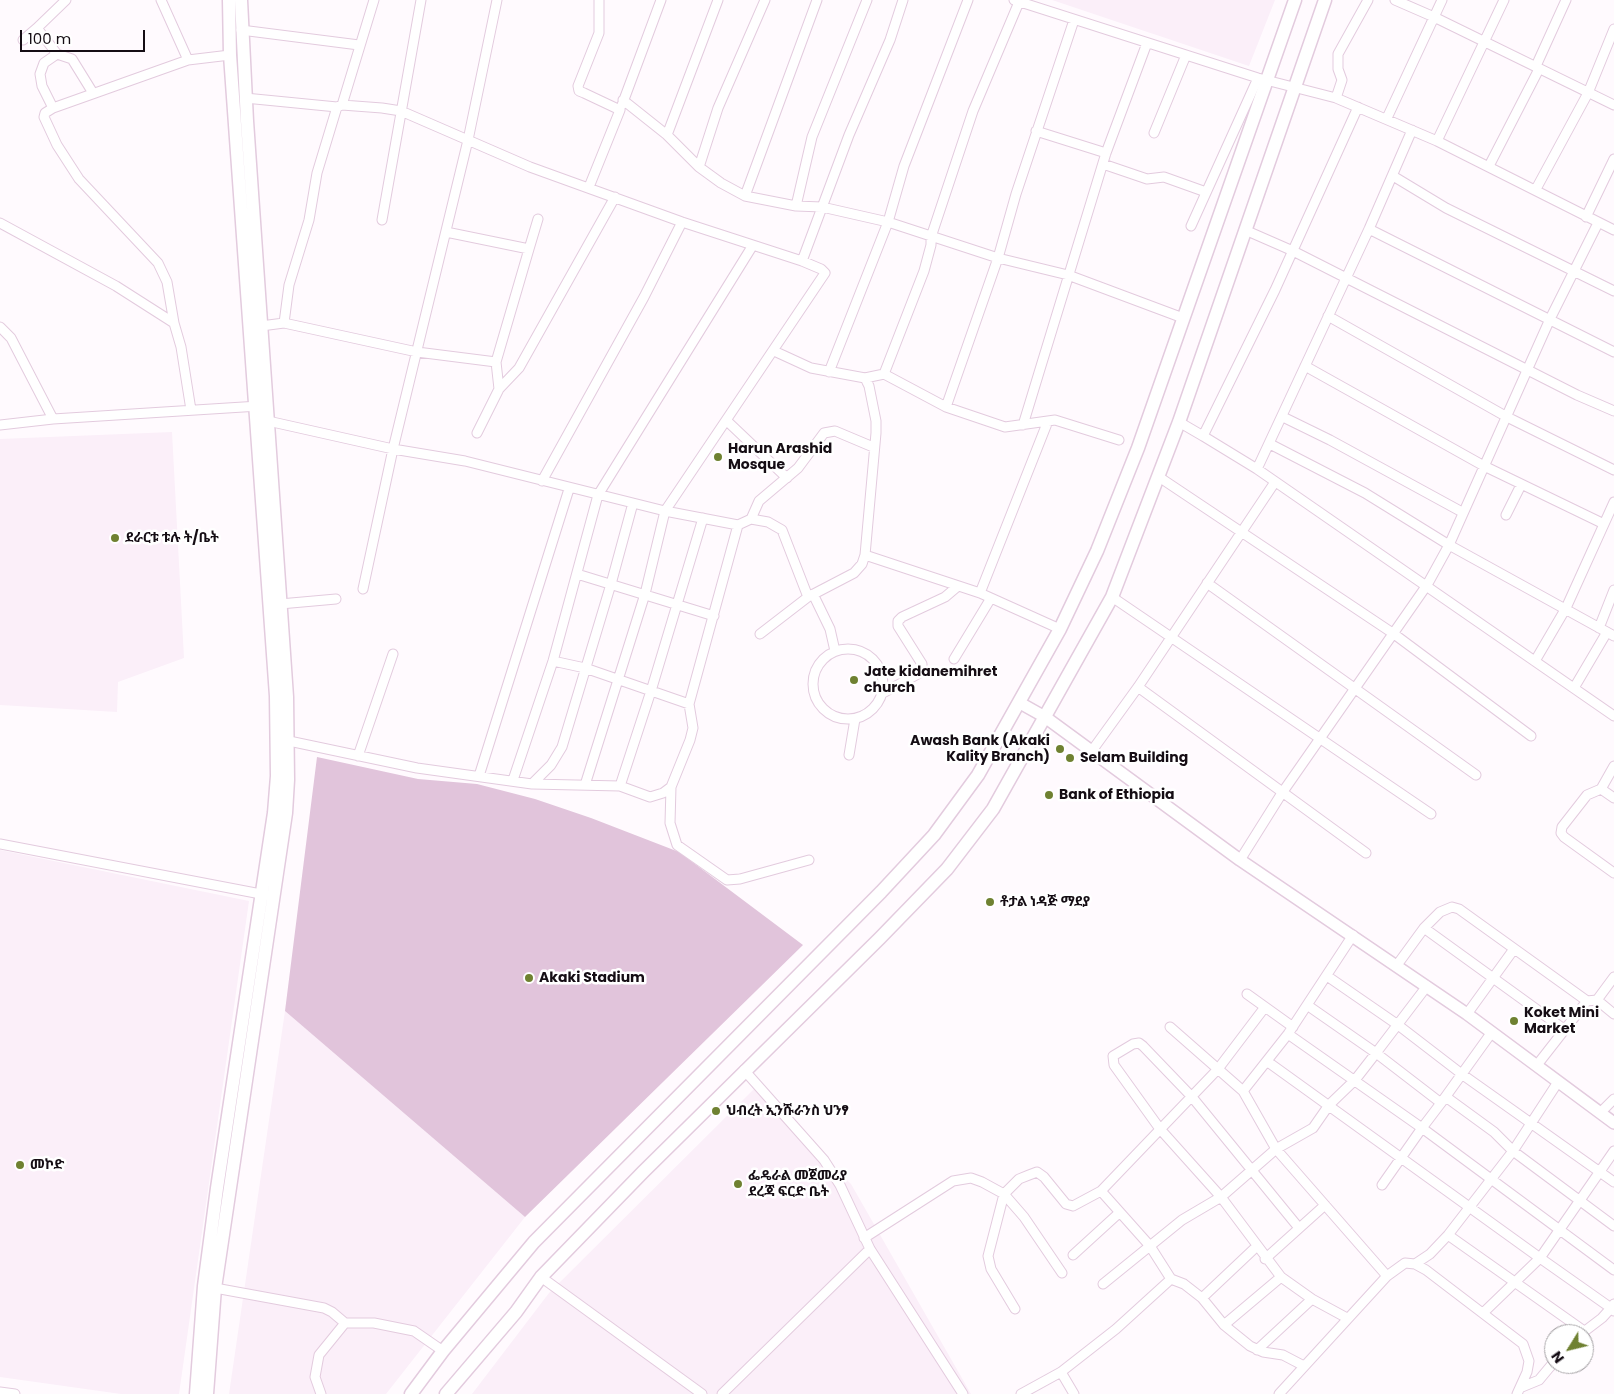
<!DOCTYPE html>
<meta charset="utf-8">
<style>
body{margin:0}
#map{position:relative;width:1614px;height:1394px;overflow:hidden;background:#fffafe;font-family:Poppins,sans-serif}
canvas{display:block}
.north{position:absolute;left:1544px;top:1324px;width:50px;height:50px;box-sizing:border-box;background:#fff;border:1px solid #a19ea1;border-radius:50%;rotate:234deg;font-size:14px;font-weight:700;line-height:20px;text-align:center;color:#150d14}
.north::after{content:'';display:block;margin:auto;width:18px;height:22px;background:#6f8131;clip-path:polygon(50% 0,100% 100%,50% 72%,0 100%)}
.scale{position:absolute;left:20px;top:30px;width:125px;height:22px;box-sizing:border-box;border:2px solid #150d14;border-top:0;padding-left:6px;font-size:15px;line-height:18px;white-space:nowrap;color:#150d14;-webkit-text-stroke:4px #fff;paint-order:stroke}
</style>
<div id="map">
<canvas width="1614" height="1394"></canvas>
<div class="north">N</div>
<div class="scale">100 m</div>
</div>
<script>
const context = document.querySelector('canvas').getContext('2d');
context.lineJoin = 'round';
function paint(path, color) { context.fillStyle = color; context.fill(path, 'evenodd'); }
const poly = rows => new Path2D(rows.map(r => 'M' + r).join(''));
function strokePath(path, color, width, dash) { context.strokeStyle = color; context.lineWidth = width; context.lineCap = dash ? 'butt' : 'round'; context.setLineDash(dash || []); context.stroke(path); }
function write(font, color, halo, rows, align = 'center') {
  context.font = font + ' Poppins,"Noto Sans Ethiopic",sans-serif'; context.lineWidth = 5; context.setLineDash([]); context.textBaseline = 'middle'; context.strokeStyle = halo; context.fillStyle = color; for (const [text, x, y, turn = 0] of rows) {
    context.save(); context.translate(x, y); context.rotate((+turn || 0) * Math.PI / 180); context.textAlign = isNaN(turn) ? turn : align; if (halo) context.strokeText(text, 0, 0); context.fillText(text, 0, 0); context.restore();
  }
}
const built = poly([
 [1052,0,1275,0,1249,66],
 [172,432,184,658,118,682,117,712,0,705,0,439],
 [0,850,249,901,179,1394,121,1394,0,1377],
 [285,1011,525,1217,386,1394,229,1394],
 [754,1089,851,1184,971,1394,472,1394,549,1293]
]);
const green = poly([
 [317,757,418,779,477,784,535,799,591,818,679,852,803,945,525,1217,285,1011]
]);
const street = poly([
 [161,0,188,60],
 [1014,0,1258,78,1336,98,1437,141,1614,230],
 [1395,0,1434,17,1614,105],
 [241,30,359,45],
 [23,40,37,28],
 [57,54,37,28,66,0],
 [1536,66,1566,0],
 [245,98,337,107,342,105,382,108,401,111,530,167,682,222,802,261,821,269,825,273,665,511,645,594,585,785],
 [1336,98,1342,80,1338,69,1338,54,1368,0],
 [623,100,667,135,699,167,721,183,745,196,796,206,822,207,888,222,998,258,1068,275,1183,318],
 [342,105,374,0],
 [622,105,661,0],
 [1358,107,1275,290,1203,436,1257,469,1614,716],
 [53,108,42,86,40,74,44,63,57,54,72,59,93,93],
 [1387,118,1442,0],
 [1036,131,1106,153],
 [1154,133,1186,55],
 [667,135,718,0],
 [1437,141,1504,0],
 [1103,164,1147,179,1164,177,1206,192],
 [1489,166,1539,69],
 [699,167,718,108,765,0],
 [1393,176,1446,208,1614,291],
 [589,187,620,110,584,93,579,91,578,86,599,33,599,0],
 [1536,189,1588,93,1614,29],
 [745,196,817,0],
 [796,206,812,137,867,0],
 [1586,217,1614,159],
 [382,220,421,0],
 [0,223,116,286,174,323,181,347,191,410],
 [1191,226,1258,78],
 [1369,229,1614,352],
 [1245,230,1293,251,1577,395,1614,411],
 [446,232,529,249,496,362],
 [529,249,538,219],
 [802,261,849,135,890,40,903,0],
 [1328,316,1507,417,1614,470],
 [174,323,167,282,158,263,79,179,57,145,44,117,45,113,53,108,188,60,230,55],
 [284,323,289,285,309,220,317,173,337,107],
 [261,326,284,323,417,352,496,362,499,389],
 [0,327,11,338,53,419],
 [774,351,811,368,865,378,869,386,876,421,876,433,865,555,980,593,1060,629],
 [1305,366,1484,466,1604,524],
 [829,372,888,222,904,166,968,0],
 [884,374,924,271,931,245,931,237,973,111,1019,2],
 [865,378,884,374,946,407,1005,427,1055,420,1119,440],
 [946,407,998,258,1016,194,1074,20],
 [1283,417,1330,440,1462,512],
 [268,421,393,449,465,461,665,511,738,525,751,519,768,522,782,530,808,597],
 [727,421,787,478],
 [1179,422,1203,436],
 [0,425,53,419,259,406],
 [1023,425,1106,153,1147,43],
 [477,433,499,389,519,368,615,197],
 [1270,444,1365,493,1449,545,1614,636],
 [1257,469,1369,229,1412,130],
 [1159,477,1394,634,1531,736],
 [542,481,644,297,682,222],
 [1506,515,1521,485],
 [751,519,759,501,798,468,824,433,835,431,873,447],
 [738,525,689,704,693,728,690,740,671,787,670,823,677,845,727,880,740,879,809,860],
 [577,574,714,616],
 [1207,583,1476,775],
 [363,589,393,449,468,140,497,0],
 [980,593,1048,421],
 [813,594,830,629,835,651],
 [1112,597,1431,814],
 [280,604,336,599],
 [1599,628,1614,590],
 [760,634,808,597,854,573,862,564,865,555],
 '813 684a35 35 0 1 1 70 0a35 35 0 1 1-70 0Z',
 [954,659,991,598],
 [553,661,585,668,689,704],
 [1535,661,1566,608,1614,502],
 [1138,687,1366,853],
 [1574,688,1607,632],
 [883,693,918,674,922,670,922,664,898,626,898,621,902,617,945,597,958,586],
 [289,741,417,768,532,784,620,786,650,797,663,793,671,787],
 [1091,752,1138,687,1275,482],
 [849,755,855,719],
 [358,756,393,654],
 [479,776,569,489],
 [513,780,553,661,598,495,753,245],
 [532,784,551,765,562,747,611,584,633,503],
 [620,786,651,691,703,518],
 [1601,789,1614,766],
 [1614,798,1601,789,1587,795,1562,827,1561,833,1564,837,1614,873],
 [0,844,266,895],
 [1240,860,1282,793,1427,585,1449,545,1550,319,1598,223],
 [1424,928,1565,1030],
 [1353,935,1307,1005,1376,1053,1427,986],
 [1397,965,1424,928,1440,912,1452,907,1459,909,1587,1001],
 [1327,976,1398,1025,1463,1075,1614,1182],
 [1614,977,1597,1000,1614,1014],
 [1247,994,1293,1027],
 [1467,1014,1514,949],
 [1170,1027,1243,1091,1276,1149,1387,1276],
 [1288,1034,1422,1128,1382,1185],
 [1268,1062,1540,1258,1483,1313],
 [1537,1065,1587,1001,1597,1000],
 [744,1070,824,1160,840,1185,870,1249,963,1394],
 [1243,1091,1288,1034,1307,1005],
 [1446,1097,1494,1132,1513,1151,1558,1082],
 [1441,1103,1422,1128,1614,1270],
 [1600,1113,1614,1099],
 [1614,1151,1540,1258,1611,1308,1614,1304],
 [1101,1191,1218,1069,1265,1007],
 [1299,1228,1192,1097,1143,1046,1139,1043,1133,1044,1113,1056,1114,1065,1160,1129,1221,1197,1281,1277,1312,1299,1347,1318],
 [1448,1235,1584,1331],
 [864,1238,953,1181,971,1178,982,1182,1004,1194,988,1256,991,1269,1015,1309],
 [1073,1255,1119,1213],
 [1265,1259,1325,1205],
 [1415,1264,1430,1254,1448,1235,1513,1151,1614,1226],
 [541,1277,702,1394],
 [1171,1279,1184,1284,1202,1298,1224,1325,1250,1346,1263,1352,1283,1355,1304,1366],
 [1103,1284,1182,1220,1221,1197,1276,1149,1313,1128,1329,1105,1355,1080,1376,1053,1441,1103,1492,1032],
 [215,1288,324,1308,332,1312,345,1323],
 [1202,1298,1256,1247],
 [1224,1325,1281,1277],
 [1581,1334,1602,1318,1611,1308,1614,1311],
 [1257,1350,1312,1299],
 [1061,1372,1074,1394],
 [1522,1387,1539,1380,1554,1362],
 [0,1392,15,1394],
 [321,1394,315,1377,319,1355,345,1323,374,1323,414,1331,443,1351],
 [722,1394,870,1249],
 [1021,1394,1061,1372,1116,1329,1171,1279,1150,1246,1101,1191,1073,1206,1066,1204,1044,1177,1037,1172,1029,1175,1019,1179,1004,1194,1024,1217,1062,1273],
 [1279,1394,1387,1276,1405,1263,1415,1264,1426,1270,1523,1344,1529,1361,1527,1372,1517,1394]
]);
const secondary = poly([
 [1020,703,1045,717,1240,860,1467,1014,1614,1123]
]);
const primary = poly([
 [196,1394,204,1286,217,1188,274,813,277,776,276,696,230,55,229,0],
 [207,1394,215,1288,286,813,288,780,287,697,247,121,241,0],
 [411,1394,443,1351,534,1242,881,892,934,835,978,775,1060,629,1097,551,1138,448,1295,0],
 [446,1394,516,1312,541,1277,643,1172,880,938,947,869,993,809,1112,597,1179,422,1325,0]
]);
const markers = [
 [718,457,5,"#6f8131"],
 [115,538,5,"#6f8131"],
 [854,680,5,"#6f8131"],
 [1060,749,5,"#6f8131"],
 [1070,758,5,"#6f8131"],
 [1049,795,5,"#6f8131"],
 [990,902,5,"#6f8131"],
 [529,978,5,"#6f8131"],
 [1514,1021,5,"#6f8131"],
 [716,1111,5,"#6f8131"],
 [20,1165,5,"#6f8131"],
 [738,1184,5,"#6f8131"]
];
const poiNames = [
 ["Harun Arashid",728,449],
 ["Mosque",728,465],
 ["ደራርቱ ቱሉ ት/ቤት",125,538],
 ["Jate kidanemihret",864,672],
 ["church",864,688],
 ["Awash Bank (Akaki",1050,741,"right"],
 ["Kality Branch)",1050,757,"right"],
 ["Selam Building",1080,758],
 ["Bank of Ethiopia",1059,795],
 ["ቶታል ነዳጅ ማደያ",1000,902],
 ["Akaki Stadium",539,978],
 ["Koket Mini",1524,1013],
 ["Market",1524,1029],
 ["ህብረት ኢንሹራንስ ህንፃ",726,1111],
 ["መኮድ",30,1165],
 ["ፌዴራል መጀመሪያ",748,1176],
 ["ደረጃ ፍርድ ቤት",748,1192]
];
paint(built, '#fbeff9');
paint(green, '#e1c4db');
strokePath(street, '#e3cbde', 11);
strokePath(secondary, '#e3cbde', 14);
strokePath(primary, '#e3cbde', 15);
strokePath(street, '#fff', 9);
strokePath(secondary, '#fff', 11);
strokePath(primary, '#fff', 12);
for (const [x, y, r, color] of markers) { const dot = new Path2D(); dot.arc(x, y, r, 0, 2 * Math.PI); context.fillStyle = color; context.fill(dot); strokePath(dot, '#fff', 2); }
write('bold 14px', '#150d14', '#fff', poiNames, 'left');
</script>
